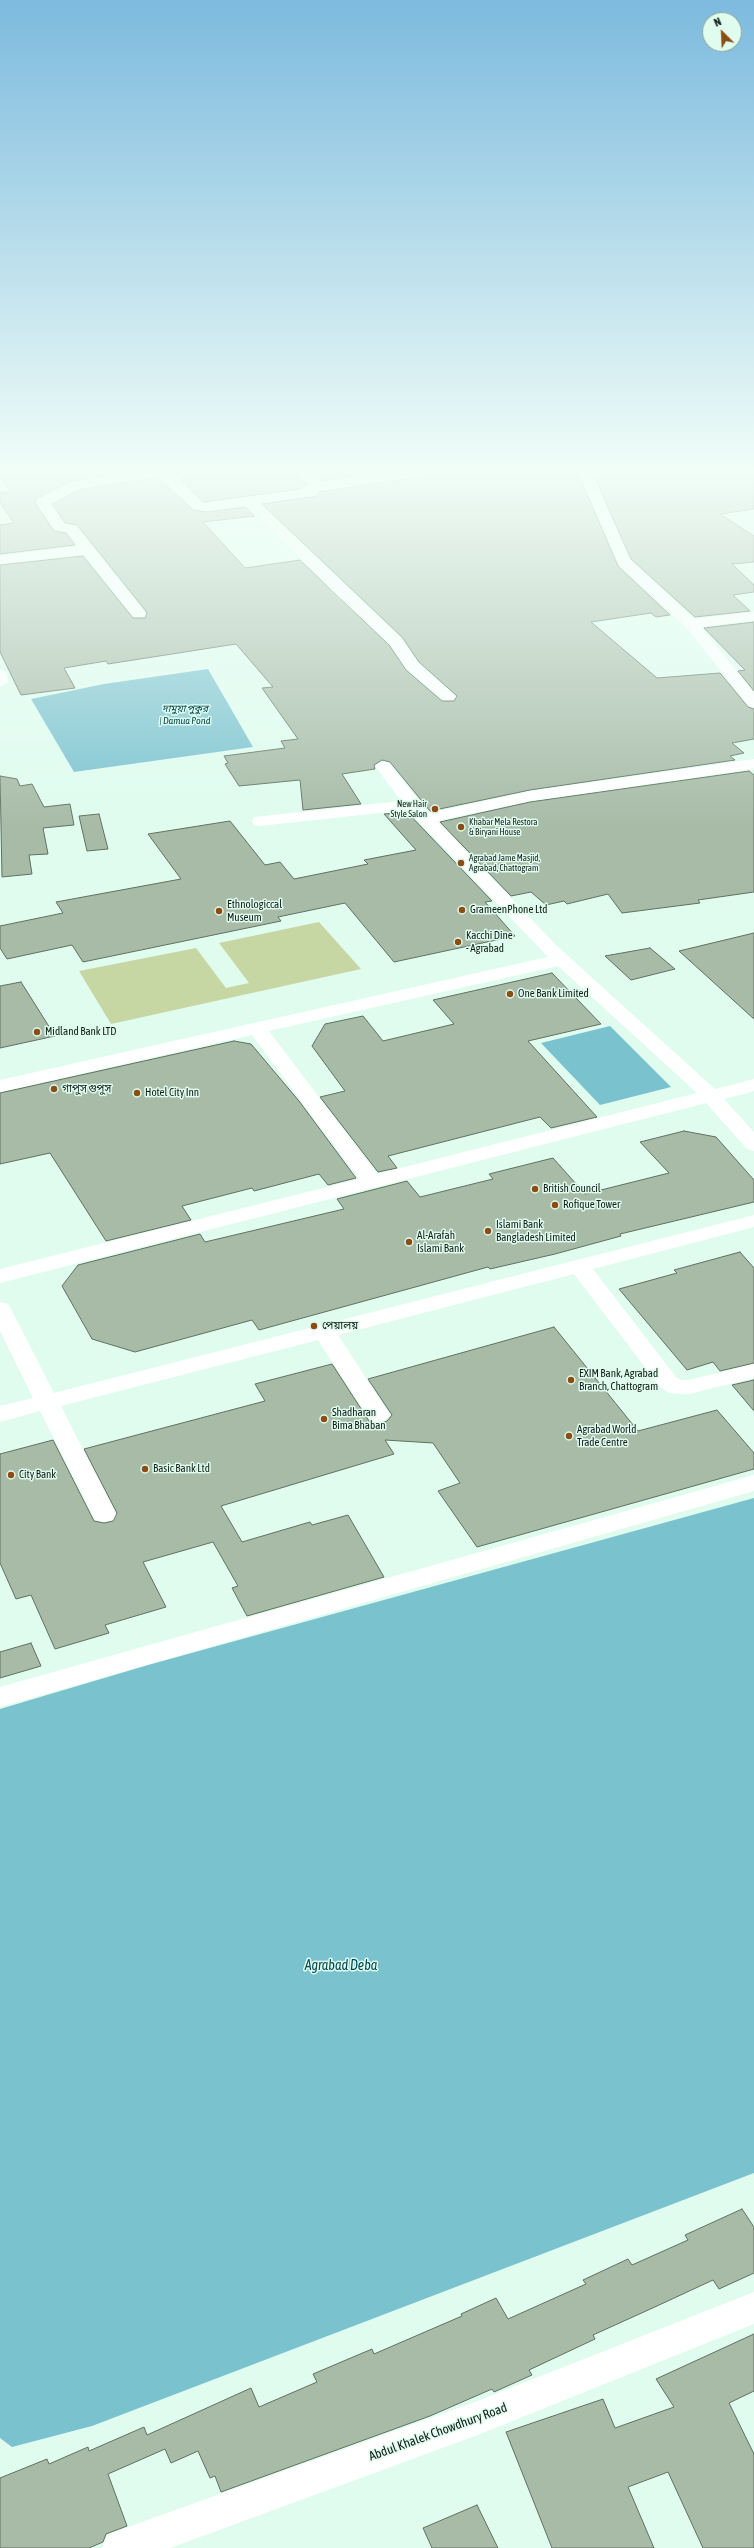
<!DOCTYPE html>
<meta charset="utf-8">
<style>
body{margin:0}
#map{position:relative;width:754px;height:2548px;overflow:hidden;background:#dffcef;font-family:"Asap Condensed",sans-serif}
canvas{display:block}
.north{position:absolute;left:702px;top:12px;width:40px;height:40px;box-sizing:border-box;background:#dffcef;border:1px solid #8da399;border-radius:50%;rotate:336deg;font-size:11px;font-weight:700;line-height:16px;text-align:center;color:#121d18}
.north::after{content:'';display:block;margin:auto;width:14px;height:18px;background:#8c4d14;clip-path:polygon(50% 0,100% 100%,50% 72%,0 100%)}
</style>
<div id="map">
<canvas width="754" height="2548"></canvas>
<div class="north">N</div>
</div>
<script>
const context = document.querySelector('canvas').getContext('2d');
context.lineJoin = 'round';
function paint(path, color) { context.fillStyle = color; context.fill(path, 'evenodd'); }
const poly = rows => new Path2D(rows.map(r => 'M' + r).join(''));
function strokePath(path, color, width, dash) { context.strokeStyle = color; context.lineWidth = width; context.lineCap = dash ? 'butt' : 'round'; context.setLineDash(dash || []); context.stroke(path); }
function write(font, color, halo, rows, align = 'center') {
  context.font = font + ' "Asap Condensed","Noto Sans Bengali",sans-serif'; context.lineWidth = 3; context.setLineDash([]); context.textBaseline = 'middle'; context.strokeStyle = halo; context.fillStyle = color; for (const [text, x, y, turn = 0] of rows) {
    context.save(); context.translate(x, y); context.rotate((+turn || 0) * Math.PI / 180); context.textAlign = isNaN(turn) ? turn : align; if (halo) context.strokeText(text, 0, 0); context.fillText(text, 0, 0); context.restore();
  }
}
const green = poly([
 [319,922,361,969,111,1024,79,971,196,948,226,988,249,983,219,943]
]);
const water = poly([
 [208,669,253,747,74,772,31,699,104,684],
 [610,1026,671,1087,600,1105,541,1043],
 [754,1498,754,2173,92,2426,12,2447,0,2438,0,1709,148,1665]
]);
const building = poly([
 [0,471,127,471,70,482,36,499,35,503,54,531,66,533,75,545,0,554,0,525,14,523,0,503,0,493,11,492,0,477,0,471],
 [172,471,293,471,307,484,302,485,301,489,203,502,172,471],
 [311,471,386,471,323,481,311,471],
 [432,471,577,471,618,566,670,615,656,617,651,613,591,622,657,678,720,673,748,707,754,709,754,739,732,743,744,753,730,756,735,760,530,790,430,811,390,762,382,760,374,765,375,769,342,774,361,804,303,810,300,780,239,786,225,764,228,763,224,756,285,748,281,741,298,739,262,688,273,687,236,644,108,664,106,661,64,668,75,688,21,695,0,652,0,565,83,556,133,618,145,618,147,613,145,610,77,525,65,523,52,504,78,490,158,477,193,510,207,512,245,507,255,516,203,522,245,568,300,560,389,645,406,670,442,701,454,701,457,696,419,662,402,637,262,504,317,496,319,492,425,476,432,471],
 [592,471,754,471,754,509,720,514,754,536,754,562,732,564,754,585,754,592,733,595,750,611,695,617,631,559,592,471],
 [754,622,754,691,738,671,745,670,704,628,754,622],
 [749,771,754,775,754,892,698,900,700,903,622,913,608,894,567,904,564,901,546,905,531,892,511,896,440,822,530,802,749,771],
 [0,776,17,779,20,786,32,784,44,807,70,804,74,825,43,828,48,854,29,855,32,874,2,877,0,776],
 [407,812,492,901,485,902,515,936,394,962,345,903,278,917,281,921,83,962,72,945,7,959,0,948,0,926,63,913,56,902,181,879,148,834,230,821,265,865,280,862,294,879,368,864,364,860,416,850,384,814,407,812],
 [99,814,108,849,87,851,79,816,99,814],
 [754,933,754,1019,679,951,754,933],
 [650,948,675,969,631,980,605,956,650,948],
 [552,973,601,1024,528,1041,597,1117,551,1128,540,1117,388,1156,397,1168,378,1172,320,1097,345,1091,312,1046,325,1024,363,1016,383,1041,454,1024,433,1000,552,973],
 [21,982,55,1036,0,1048,0,986,21,982],
 [234,1041,251,1044,299,1101,356,1178,328,1185,319,1174,254,1191,252,1188,182,1206,191,1220,106,1241,50,1153,0,1164,0,1093,234,1041],
 [684,1131,716,1137,754,1180,754,1202,620,1234,621,1236,555,1254,490,1269,488,1267,259,1330,252,1320,135,1352,92,1339,62,1286,78,1265,200,1234,205,1242,344,1209,337,1199,407,1181,420,1197,493,1179,489,1174,553,1158,585,1194,669,1173,640,1142,684,1131],
 [740,1252,754,1268,754,1363,720,1371,713,1362,687,1370,619,1289,677,1273,674,1270,740,1252],
 [554,1327,638,1431,717,1410,754,1453,754,1469,477,1547,438,1491,460,1483,433,1443,385,1440,394,1454,221,1506,242,1542,310,1522,312,1525,348,1515,384,1577,247,1616,232,1588,238,1586,213,1542,143,1562,166,1607,105,1625,109,1633,55,1649,31,1595,16,1599,0,1563,0,1454,53,1440,94,1521,104,1523,113,1521,117,1513,84,1449,265,1401,255,1384,332,1364,369,1421,379,1424,387,1421,392,1415,368,1379,554,1327],
 [754,1380,754,1411,732,1385,754,1380],
 [31,1643,41,1666,0,1678,0,1652,31,1643],
 [742,2209,754,2227,754,2273,719,2289,713,2280,657,2306,593,2335,595,2339,529,2370,532,2375,494,2392,492,2389,430,2416,221,2492,215,2476,210,2478,198,2451,171,2463,165,2449,108,2474,127,2526,106,2534,103,2542,89,2548,0,2548,0,2478,47,2459,49,2464,88,2447,89,2451,144,2427,147,2435,251,2388,259,2407,317,2382,313,2374,372,2349,374,2354,462,2316,461,2314,496,2298,508,2319,586,2284,583,2280,628,2259,632,2265,688,2240,685,2235,742,2209],
 [754,2334,754,2391,729,2403,754,2454,754,2548,703,2548,668,2472,628,2487,654,2548,552,2548,506,2432,603,2399,615,2428,674,2407,656,2379,754,2334],
 [477,2505,498,2548,432,2548,423,2528,477,2505]
]);
const minor = poly([
 [138,471,170,471,202,503,207,503,302,490,303,486,310,485,294,471,308,471,323,483,398,471,431,471,425,475,318,491,317,495,312,496,259,503,401,638,418,663,453,694,456,697,453,700,443,700,407,669,390,644,339,597,246,505,207,511,193,509,159,475,78,489,50,503,64,524,76,526,144,611,146,614,144,617,134,617,84,554,0,564,0,556,78,546,67,532,55,530,36,502,37,499,70,483,138,471],
 [578,471,590,471,630,560,694,619,754,612,754,620,701,627,754,693,754,708,749,706,686,627,619,565,578,471],
 [0,669,7,673,8,682,0,687,0,669],
 [754,759,754,769,530,801,437,821,557,946,715,1089,754,1079,754,1091,724,1099,754,1132,754,1151,747,1149,706,1103,0,1283,0,1269,359,1179,252,1035,0,1092,0,1080,548,957,408,810,260,826,254,825,252,821,254,817,401,801,375,766,383,761,389,763,429,813,530,791,754,759],
 [558,966,697,1093,377,1174,269,1031,558,966],
 [754,1215,754,1227,593,1269,676,1377,681,1380,689,1380,754,1364,754,1378,689,1394,669,1393,660,1387,574,1274,338,1335,390,1415,386,1420,378,1423,370,1420,318,1340,61,1406,116,1514,113,1520,104,1522,95,1520,92,1514,40,1411,0,1422,0,1406,33,1398,0,1331,0,1302,8,1304,11,1309,54,1393,754,1215],
 [754,1475,754,1491,0,1707,0,1687,754,1475],
 [754,2292,754,2324,475,2436,170,2548,102,2548,107,2535,120,2530,475,2402,754,2292]
]);
const markers = [
 [435,809,4,"#8c4d14"],
 [461,827,4,"#8c4d14"],
 [461,863,4,"#8c4d14"],
 [462,910,4,"#8c4d14"],
 [219,911,4,"#8c4d14"],
 [458,942,4,"#8c4d14"],
 [510,994,4,"#8c4d14"],
 [37,1032,4,"#8c4d14"],
 [54,1089,4,"#8c4d14"],
 [137,1093,4,"#8c4d14"],
 [535,1189,4,"#8c4d14"],
 [555,1205,4,"#8c4d14"],
 [488,1231,4,"#8c4d14"],
 [409,1242,4,"#8c4d14"],
 [314,1326,4,"#8c4d14"],
 [571,1380,4,"#8c4d14"],
 [324,1419,4,"#8c4d14"],
 [569,1436,4,"#8c4d14"],
 [145,1469,4,"#8c4d14"],
 [11,1475,4,"#8c4d14"]
];
const farPoinames = [
 ["New Hair",427,804,"right"],
 ["Style Salon",427,814,"right"],
 ["Khabar Mela Restora",469,822],
 ["& Biryani House",469,832],
 ["Agrabad Jame Masjid,",469,858],
 ["Agrabad, Chattogram",469,868]
];
const farWaternames = [
 ["দামুয়া পুকুর",185,709],
 ["| Damua Pond",185,721]
];
const poiNames = [
 ["Ethnologiccal",227,905],
 ["Museum",227,918],
 ["GrameenPhone Ltd",470,910],
 ["Kacchi Dine",466,936],
 ["- Agrabad",466,949],
 ["One Bank Limited",518,994],
 ["Midland Bank LTD",45,1032],
 ["গাপুস গুপুস",62,1089],
 ["Hotel City Inn",145,1093],
 ["British Council",543,1189],
 ["Rofique Tower",563,1205],
 ["Islami Bank",496,1225],
 ["Bangladesh Limited",496,1238],
 ["Al-Arafah",417,1236],
 ["Islami Bank",417,1249],
 ["পেয়ালয়",322,1326],
 ["EXIM Bank, Agrabad",579,1374],
 ["Branch, Chattogram",579,1387],
 ["Shadharan",332,1413],
 ["Bima Bhaban",332,1426],
 ["Agrabad World",577,1430],
 ["Trade Centre",577,1443],
 ["Basic Bank Ltd",153,1469],
 ["City Bank",19,1475]
];
const nearStreetnames = [
 ["Abdul Khalek Chowdhury Road",438,2432,-20]
];
const nearWaternames = [
 ["Agrabad Deba",341,1966]
];
paint(green, '#c6d7a3');
paint(water, '#7bc2cf');
paint(building, '#a7bba7');
strokePath(building, '#60715f', 1);
paint(minor, '#fff');
const sky = context.createLinearGradient(0, 0, 0, 828);
sky.addColorStop(0, '#7cbade');
sky.addColorStop(0.57, '#f1fef8');
sky.addColorStop(1, '#f1fef800');
context.fillStyle = sky;
context.fillRect(0, 0, 754, 828);
for (const [x, y, r, color] of markers) { const dot = new Path2D(); dot.arc(x, y, r, 0, 2 * Math.PI); context.fillStyle = color; context.fill(dot); strokePath(dot, '#dffcef', 1.5); }
write('9px', '#121d18', '#dffcef', farPoinames, 'left');
write('italic 10px', '#004650', '#dffcef', farWaternames);
write('11px', '#121d18', '#dffcef', poiNames, 'left');
write('13px', '#121d18', '#dffcef', nearStreetnames);
write('italic 14px', '#004650', '#dffcef', nearWaternames);
</script>
